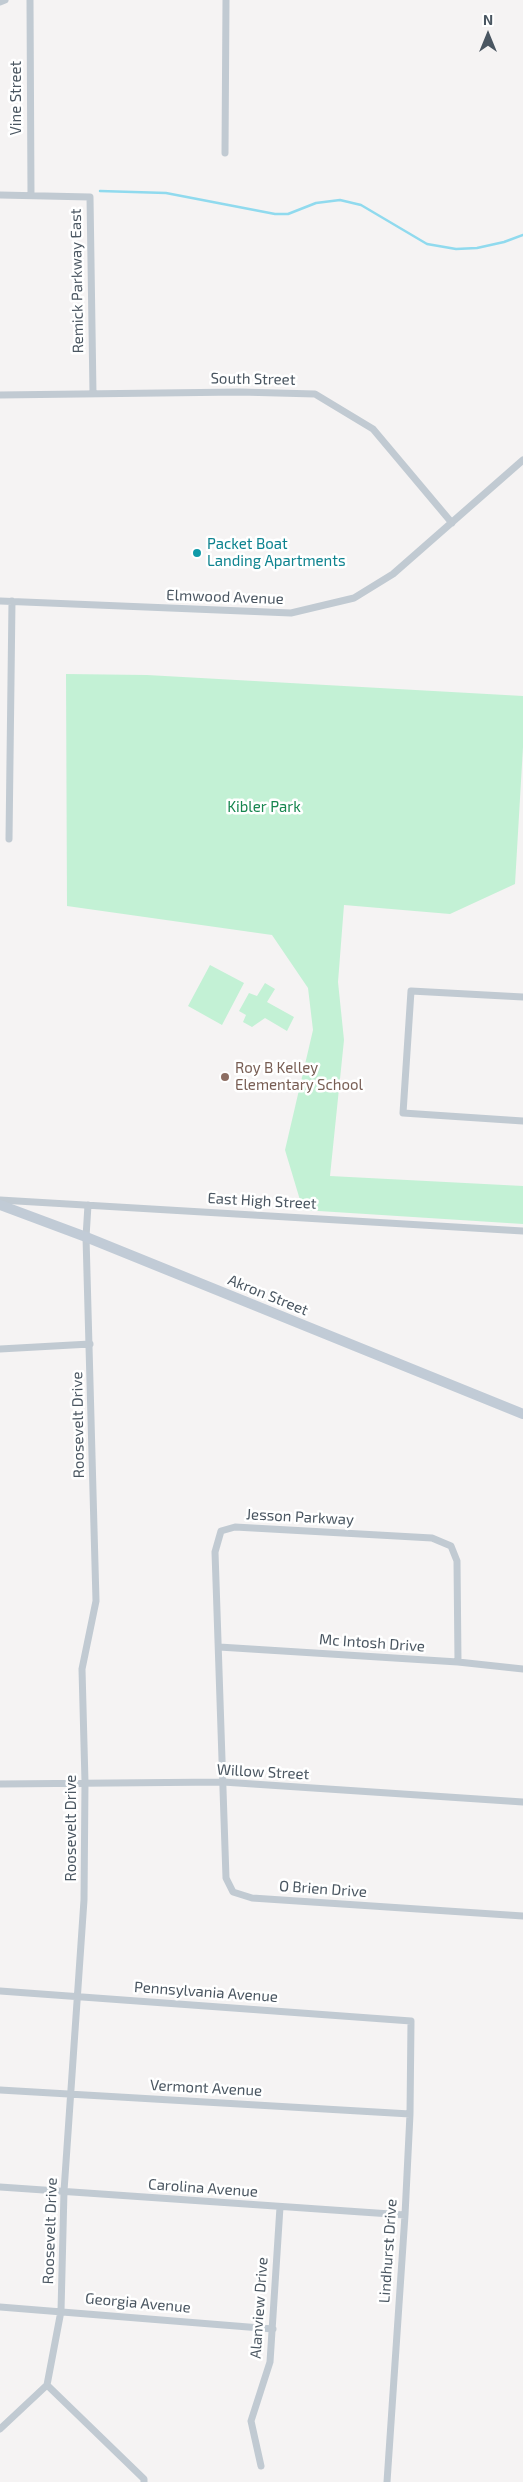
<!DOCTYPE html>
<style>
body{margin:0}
#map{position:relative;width:523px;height:2482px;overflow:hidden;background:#f5f3f3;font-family:"Exo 2",sans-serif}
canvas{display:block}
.north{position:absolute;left:463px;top:10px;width:50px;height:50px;-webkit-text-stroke:4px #fff;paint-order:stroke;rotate:0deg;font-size:14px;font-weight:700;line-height:20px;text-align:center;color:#4a5661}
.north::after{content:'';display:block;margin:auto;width:18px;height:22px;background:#4a5661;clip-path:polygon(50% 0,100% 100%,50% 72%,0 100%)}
</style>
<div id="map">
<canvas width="523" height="2482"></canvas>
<div class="north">N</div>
</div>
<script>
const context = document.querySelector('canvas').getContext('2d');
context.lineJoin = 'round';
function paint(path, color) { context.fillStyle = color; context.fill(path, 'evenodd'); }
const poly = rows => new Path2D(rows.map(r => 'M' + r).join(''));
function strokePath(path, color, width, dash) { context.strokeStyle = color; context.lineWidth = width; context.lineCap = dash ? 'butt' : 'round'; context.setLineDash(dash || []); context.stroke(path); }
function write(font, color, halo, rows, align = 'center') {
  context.font = font + ' "Exo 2",sans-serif'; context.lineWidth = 5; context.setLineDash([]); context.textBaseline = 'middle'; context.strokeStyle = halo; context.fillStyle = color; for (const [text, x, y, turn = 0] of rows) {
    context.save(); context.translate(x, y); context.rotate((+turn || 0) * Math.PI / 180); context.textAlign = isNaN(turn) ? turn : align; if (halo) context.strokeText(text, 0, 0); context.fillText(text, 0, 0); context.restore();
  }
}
const green = poly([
 [66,674,147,675,523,696,523,747,515,884,450,914,344,905,338,982,344,1040,330,1176,523,1186,523,1224,303,1210,285,1150,313,1030,308,988,272,935,67,906],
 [210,965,244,983,222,1025,188,1006],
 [265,983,275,989,267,1002,294,1017,287,1031,265,1018,252,1027,243,1022,246,1015,239,1011,249,993,257,996]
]);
const stream = poly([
 [100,191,166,193,275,214,288,214,316,203,340,200,361,205,427,244,456,249,477,248,504,242,523,235]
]);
const street = poly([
 [30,0,31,195],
 [0,2,5,0],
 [225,153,226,0],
 [0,195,90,197,93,394],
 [0,395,240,392,315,394,373,429,452,523],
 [0,601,291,613,354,598,393,574,523,460],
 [9,839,12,601],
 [523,997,411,991,403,1113,523,1121],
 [0,1200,523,1231],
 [0,1349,90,1344],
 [219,1647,458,1662,523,1669],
 [458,1662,457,1561,451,1546,432,1538,235,1527,221,1531,215,1552,226,1878,233,1892,252,1898,523,1916],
 [0,1784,223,1782,523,1802],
 [0,1991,411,2021,410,2114,405,2215,387,2482],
 [0,2090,410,2114],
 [0,2187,405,2215],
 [0,2307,273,2329],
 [47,2385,144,2479,144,2482],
 [0,2429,47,2385,61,2311,64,2191,84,1900,85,1782,82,1669,96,1601,86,1237,88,1205],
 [261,2466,251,2421,270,2362,280,2207]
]);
const secondary = poly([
 [0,1205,86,1237,523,1414]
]);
const markers = [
 [197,553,5,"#0f9aa8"],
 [225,1077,5,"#8d6e63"]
];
const streetNames = [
 ["Vine Street",16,98,-90],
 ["Remick Parkway East",77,281,-91],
 ["South Street",253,379,1],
 ["Elmwood Avenue",225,597,2],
 ["East High Street",262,1201,3],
 ["Akron Street",268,1295,22],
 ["Roosevelt Drive",78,1425,-91],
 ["Jesson Parkway",300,1517,3],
 ["Mc Intosh Drive",372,1643,4],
 ["Willow Street",263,1772,3],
 ["Roosevelt Drive",71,1828,-90],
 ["O Brien Drive",323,1889,4],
 ["Pennsylvania Avenue",206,1992,4],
 ["Vermont Avenue",206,2088,3],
 ["Carolina Avenue",203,2188,4],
 ["Roosevelt Drive",50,2231,-88],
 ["Lindhurst Drive",388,2251,-86],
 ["Georgia Avenue",138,2303,5],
 ["Alanview Drive",259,2308,-86]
];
const cultureNames = [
 ["Packet Boat",207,544],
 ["Landing Apartments",207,561]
];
const parkNames = [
 ["Kibler Park",264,807]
];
const educationNames = [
 ["Roy B Kelley",235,1068],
 ["Elementary School",235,1085]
];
paint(green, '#c3f1d5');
strokePath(stream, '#90daee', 2.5);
strokePath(street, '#c1cad2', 7);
strokePath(secondary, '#c1cbd6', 10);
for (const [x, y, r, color] of markers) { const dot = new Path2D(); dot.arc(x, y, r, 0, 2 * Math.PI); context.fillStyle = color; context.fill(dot); strokePath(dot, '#fff', 2); }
write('15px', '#4a5661', '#fff', streetNames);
write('15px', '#0d838f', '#fff', cultureNames, 'left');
write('15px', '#17864f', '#fff', parkNames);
write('15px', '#785e54', '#fff', educationNames, 'left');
</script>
